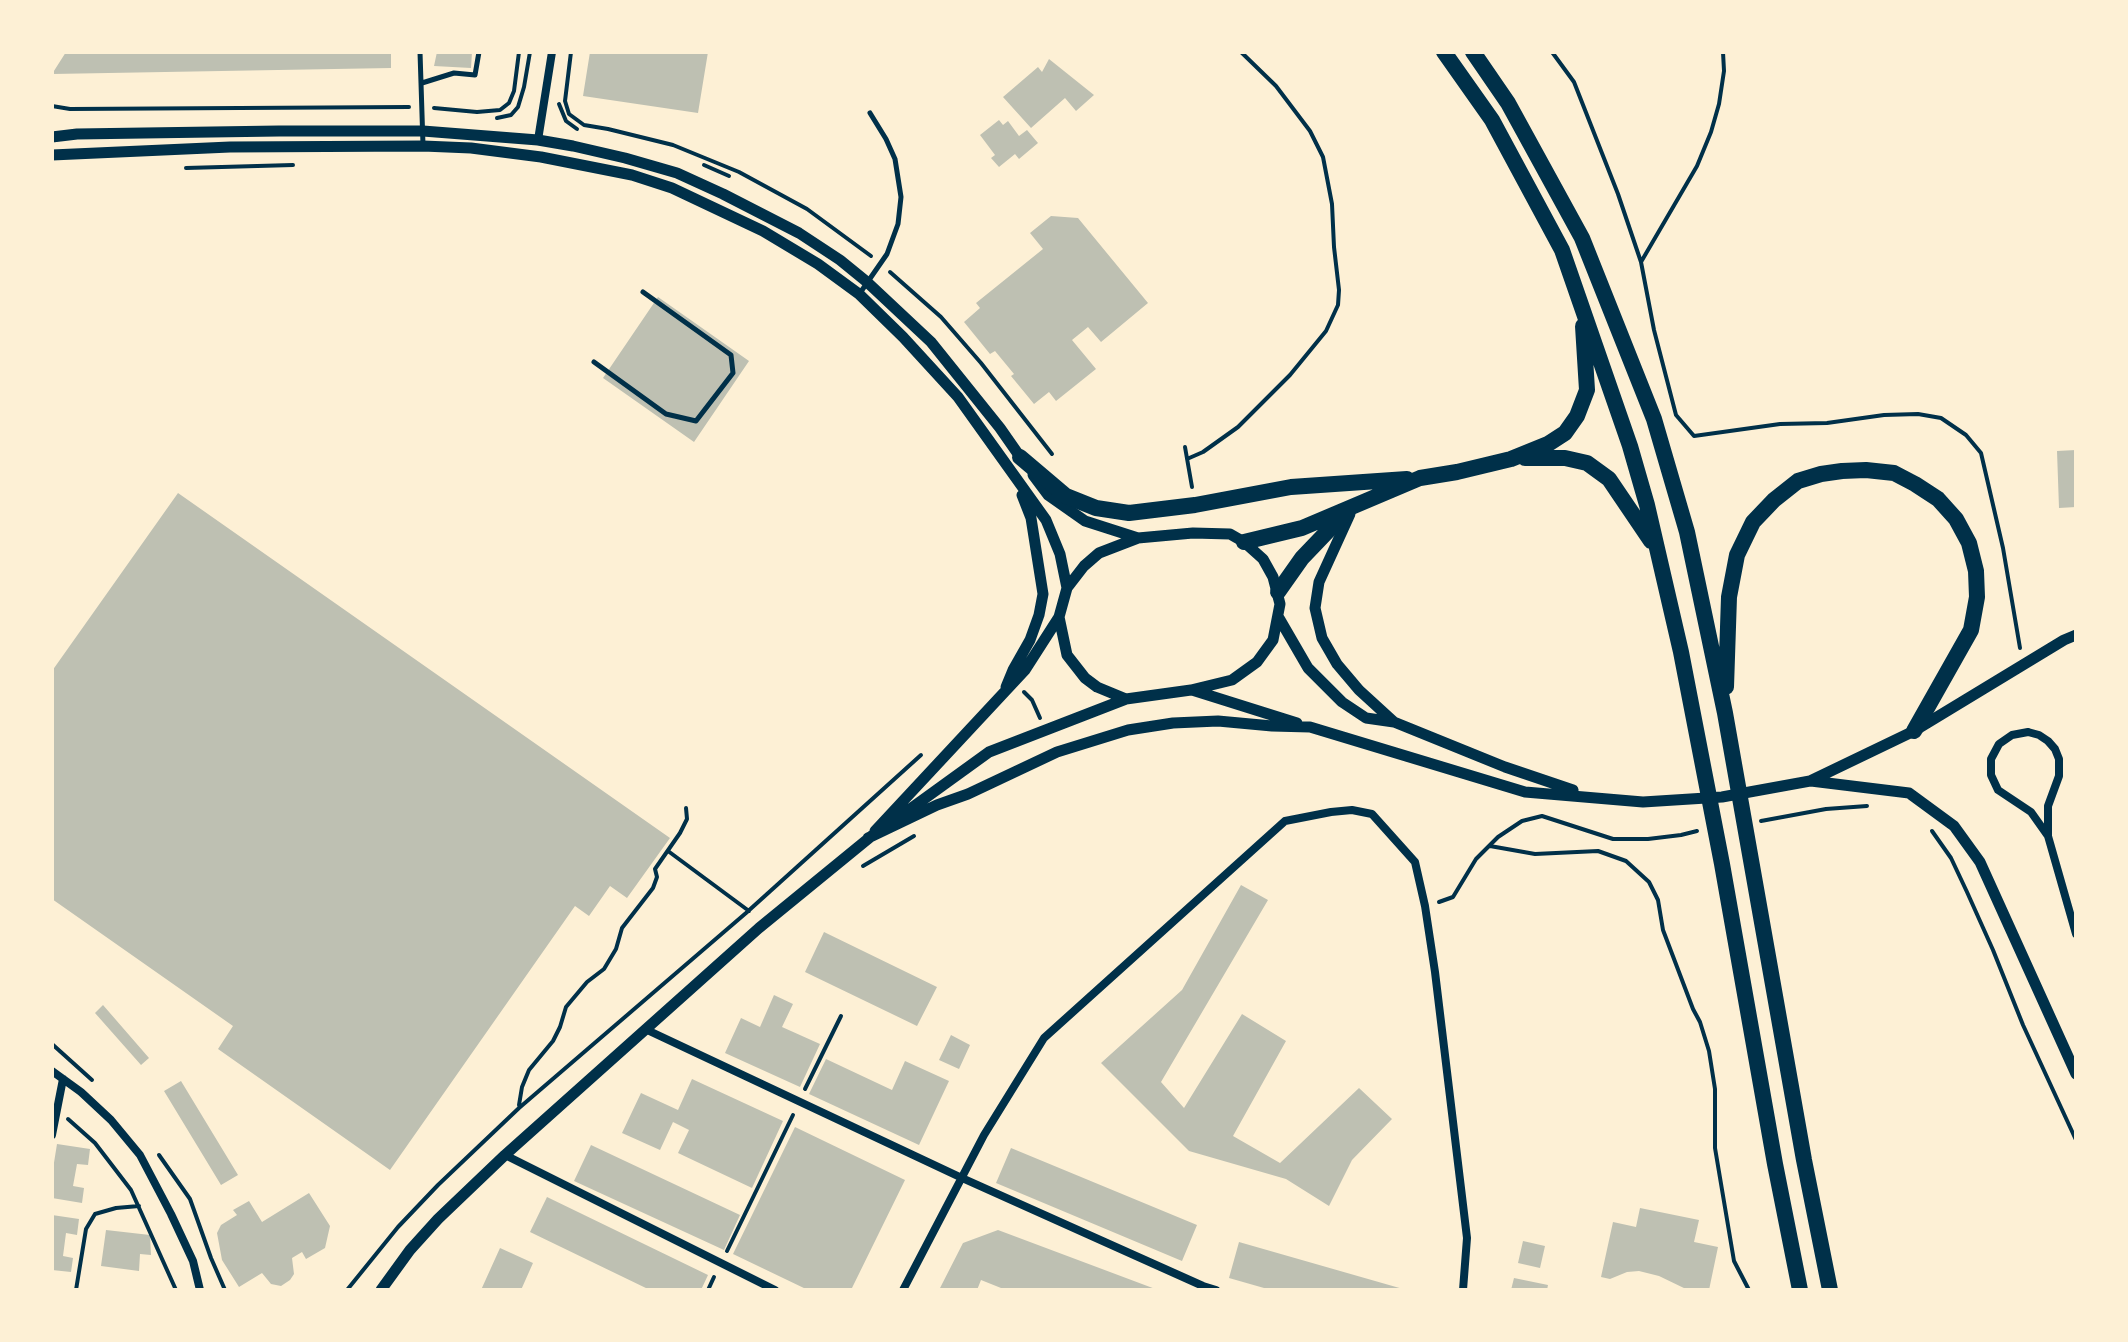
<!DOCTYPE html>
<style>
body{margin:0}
#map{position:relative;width:2128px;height:1342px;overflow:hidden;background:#fdf0d5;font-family:"Golos Text",sans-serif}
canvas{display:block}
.frame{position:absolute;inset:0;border:54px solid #fdf0d5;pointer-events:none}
</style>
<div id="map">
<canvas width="2128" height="1342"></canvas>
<div class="frame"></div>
</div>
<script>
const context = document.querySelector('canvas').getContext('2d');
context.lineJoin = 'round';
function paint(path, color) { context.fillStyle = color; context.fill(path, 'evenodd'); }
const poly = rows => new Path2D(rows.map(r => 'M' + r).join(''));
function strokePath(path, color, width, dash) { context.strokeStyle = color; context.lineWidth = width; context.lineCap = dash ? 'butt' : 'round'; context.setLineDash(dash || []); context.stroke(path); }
const building = poly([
 [66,52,391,52,391,68,52,74],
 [437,52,472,52,471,68,434,66],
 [590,52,708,52,698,113,583,96],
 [1049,59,1094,95,1076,111,1065,98,1031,128,1003,97,1038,67,1042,72],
 [999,120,1003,125,1008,121,1019,136,1027,130,1038,143,1019,159,1015,154,999,167,991,158,995,155,980,135],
 [1051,216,1078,218,1148,303,1101,342,1088,327,1072,340,1096,369,1056,401,1049,392,1034,404,1011,376,1014,374,995,351,990,354,964,322,980,308,976,303,1043,249,1030,233],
 [658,297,749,361,694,442,603,378],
 [2076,450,2076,507,2059,508,2057,451],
 [178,493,670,838,627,898,610,886,589,916,575,906,390,1170,218,1049,233,1026,52,899,52,671],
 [1241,885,1268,900,1161,1082,1184,1108,1242,1014,1286,1041,1233,1136,1280,1163,1359,1088,1392,1119,1352,1160,1329,1206,1286,1179,1189,1151,1101,1063,1182,990],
 [824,932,937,987,917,1026,805,972],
 [774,995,793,1004,782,1027,820,1044,800,1087,725,1053,741,1018,760,1027],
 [103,1005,149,1058,141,1065,95,1013],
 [951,1035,970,1045,959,1069,939,1060],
 [826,1059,892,1090,905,1061,949,1081,919,1145,809,1094],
 [692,1079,783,1121,752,1188,678,1153,689,1130,673,1122,660,1150,622,1133,641,1093,678,1110],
 [181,1081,238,1175,221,1185,164,1091],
 [795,1127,905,1180,851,1290,808,1290,733,1254],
 [57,1144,90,1149,88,1165,77,1164,73,1186,84,1188,82,1203,52,1198,52,1175],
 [591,1145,740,1215,724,1250,574,1181],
 [1011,1148,1197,1225,1182,1261,996,1183],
 [309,1193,330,1226,325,1248,306,1259,302,1252,292,1258,294,1274,290,1280,281,1286,271,1284,262,1273,239,1287,222,1260,217,1233,221,1225,237,1215,233,1210,249,1201,262,1222],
 [547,1197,708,1275,701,1290,650,1290,530,1232],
 [1640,1208,1699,1220,1694,1242,1718,1247,1709,1290,1688,1290,1659,1276,1639,1271,1627,1272,1610,1279,1601,1277,1613,1222,1636,1227],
 [52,1215,79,1219,77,1235,66,1233,63,1256,73,1258,71,1272,52,1270],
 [106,1230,150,1235,151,1255,140,1254,139,1271,101,1266],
 [998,1230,1158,1290,1002,1290,1001,1288,981,1280,977,1290,939,1290,963,1243],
 [1523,1241,1545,1246,1540,1268,1518,1263],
 [1239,1242,1403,1289,1403,1290,1271,1290,1229,1278],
 [500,1248,533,1263,521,1290,481,1290],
 [1514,1278,1548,1285,1547,1290,1511,1290]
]);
const path = poly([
 [571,52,565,101,569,114,584,125,608,129,673,145,739,172,807,209,871,256],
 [1552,52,1574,82,1618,194,1641,262,1654,330,1676,415,1694,436,1780,424,1827,423,1884,415,1918,414,1941,418,1966,435,1981,453,2003,548,2020,648],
 [559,104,566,121,577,129],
 [52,106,70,109,409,107],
 [434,108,477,112,500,110,509,103,514,91,519,52],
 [497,118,511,115,518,107,524,87,530,52],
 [704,165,729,176],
 [186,168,293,165],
 [1641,262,1697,166,1711,132,1719,104,1724,71,1723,52],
 [890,272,941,317,981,363,1052,454],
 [1185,447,1192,487],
 [1187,459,1203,452,1238,427,1290,375,1326,331,1338,305,1339,290,1334,247,1332,204,1323,157,1310,131,1276,86,1241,52],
 [1024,692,1032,700,1040,718],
 [1761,821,1826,809,1867,806],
 [1932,831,1951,858,1967,892,1993,950,2023,1025,2076,1140],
 [1490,846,1535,854,1598,851,1626,861,1649,882,1658,900,1663,930,1693,1009,1700,1022,1709,1051,1715,1089,1715,1148,1734,1261,1749,1290],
 [668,851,749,911],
 [863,866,914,836],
 [1439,902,1453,897,1476,859,1498,837,1522,821,1542,816,1613,839,1648,839,1681,835,1697,831],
 [52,1044,92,1080],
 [805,1089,841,1016],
 [519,1105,522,1087,529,1070,553,1041,560,1027,566,1007,587,982,604,969,616,949,622,928,653,888,657,877,655,869,680,833,687,819,686,808],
 [68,1119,95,1143,131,1190,176,1290],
 [159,1155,190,1199,211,1258,225,1290],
 [727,1251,793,1115],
 [76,1290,86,1229,95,1214,116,1208,139,1206],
 [347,1290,398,1227,438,1185,519,1108,746,913,921,755],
 [708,1290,714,1277]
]);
const service = poly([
 [420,52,423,145],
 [422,83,454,73,475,75,479,52],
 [860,293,887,254,898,224,901,197,895,159,886,139,870,113],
 [594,362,666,414,696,421,733,373,731,355,643,292]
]);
const minor = poly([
 [538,140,552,52],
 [2028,732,2039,735,2048,741,2055,749,2059,759,2059,776,2048,806,2048,836,2031,812,1998,790,1991,775,1991,759,1999,744,2012,735,2028,732],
 [2048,836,2076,934],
 [645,1029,962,1178,1203,1286,1216,1290],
 [52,1071,81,1092,111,1120,140,1155,171,1214,193,1261,200,1290],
 [52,1135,63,1079],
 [505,1155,775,1290],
 [903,1290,984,1135,1044,1038,1285,821,1331,812,1352,810,1372,814,1415,862,1425,906,1435,972,1467,1238,1463,1290]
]);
const tertiary = poly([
 [52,137,77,134,279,131,423,131,538,140,573,146,625,158,677,173,723,194,799,233,840,260,867,282,931,342,1000,428,1023,461],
 [52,155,230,147,423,146,471,148,541,157,632,175,672,188,763,231,818,264,859,294,903,337,958,397,1046,520,1060,554,1067,588],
 [1033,475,1048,495,1085,521,1138,538],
 [1350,514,1319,582,1315,608,1322,638,1337,664,1359,690,1394,722],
 [1193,533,1230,534,1244,542,1263,559,1273,577,1280,604,1273,640,1257,662,1232,680,1191,690,1126,699,1097,687,1085,678,1067,655,1059,617,1067,588,1084,566,1099,553,1138,538,1193,533],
 [1279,618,1308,668,1342,702,1366,718,1394,722,1505,767,1573,790],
 [1006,687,1013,670,1030,640,1039,615,1043,594,1031,518,1022,495],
 [1192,690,1297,723],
 [1811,781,1909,793,1954,826,1980,862,2076,1074],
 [895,820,989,752,1126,699],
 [875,831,1025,670,1059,617],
 [868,838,937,805,968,794,1057,752,1128,730,1173,723,1218,721,1272,726,1310,727,1525,792,1643,802,1722,797,1810,781,1914,731,2064,640,2076,635],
 [381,1290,410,1250,438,1219,505,1155,759,928,874,834]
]);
const trunk = poly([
 [1444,52,1492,120,1562,250,1630,446,1647,505,1681,652,1722,864,1775,1164,1800,1290],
 [1473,52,1508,103,1582,238,1654,419,1687,532,1725,713,1804,1160,1830,1290],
 [1020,457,1066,496,1096,508,1129,513,1195,505,1291,487,1407,479],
 [1525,458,1565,458,1587,463,1609,479,1651,541],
 [1244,542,1302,528,1420,478,1457,472,1511,459,1548,444,1565,433,1577,416,1587,390,1583,326],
 [1278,592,1302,558,1347,511],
 [1726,687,1729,597,1737,555,1753,522,1774,500,1798,481,1821,474,1842,471,1866,470,1894,473,1915,484,1938,499,1956,519,1969,543,1976,571,1977,597,1971,630,1914,731]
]);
paint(building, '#bec0b2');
strokePath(path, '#003049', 4);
strokePath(service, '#003049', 5);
strokePath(minor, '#003049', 8);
strokePath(tertiary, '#003049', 11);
strokePath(trunk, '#003049', 16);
</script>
